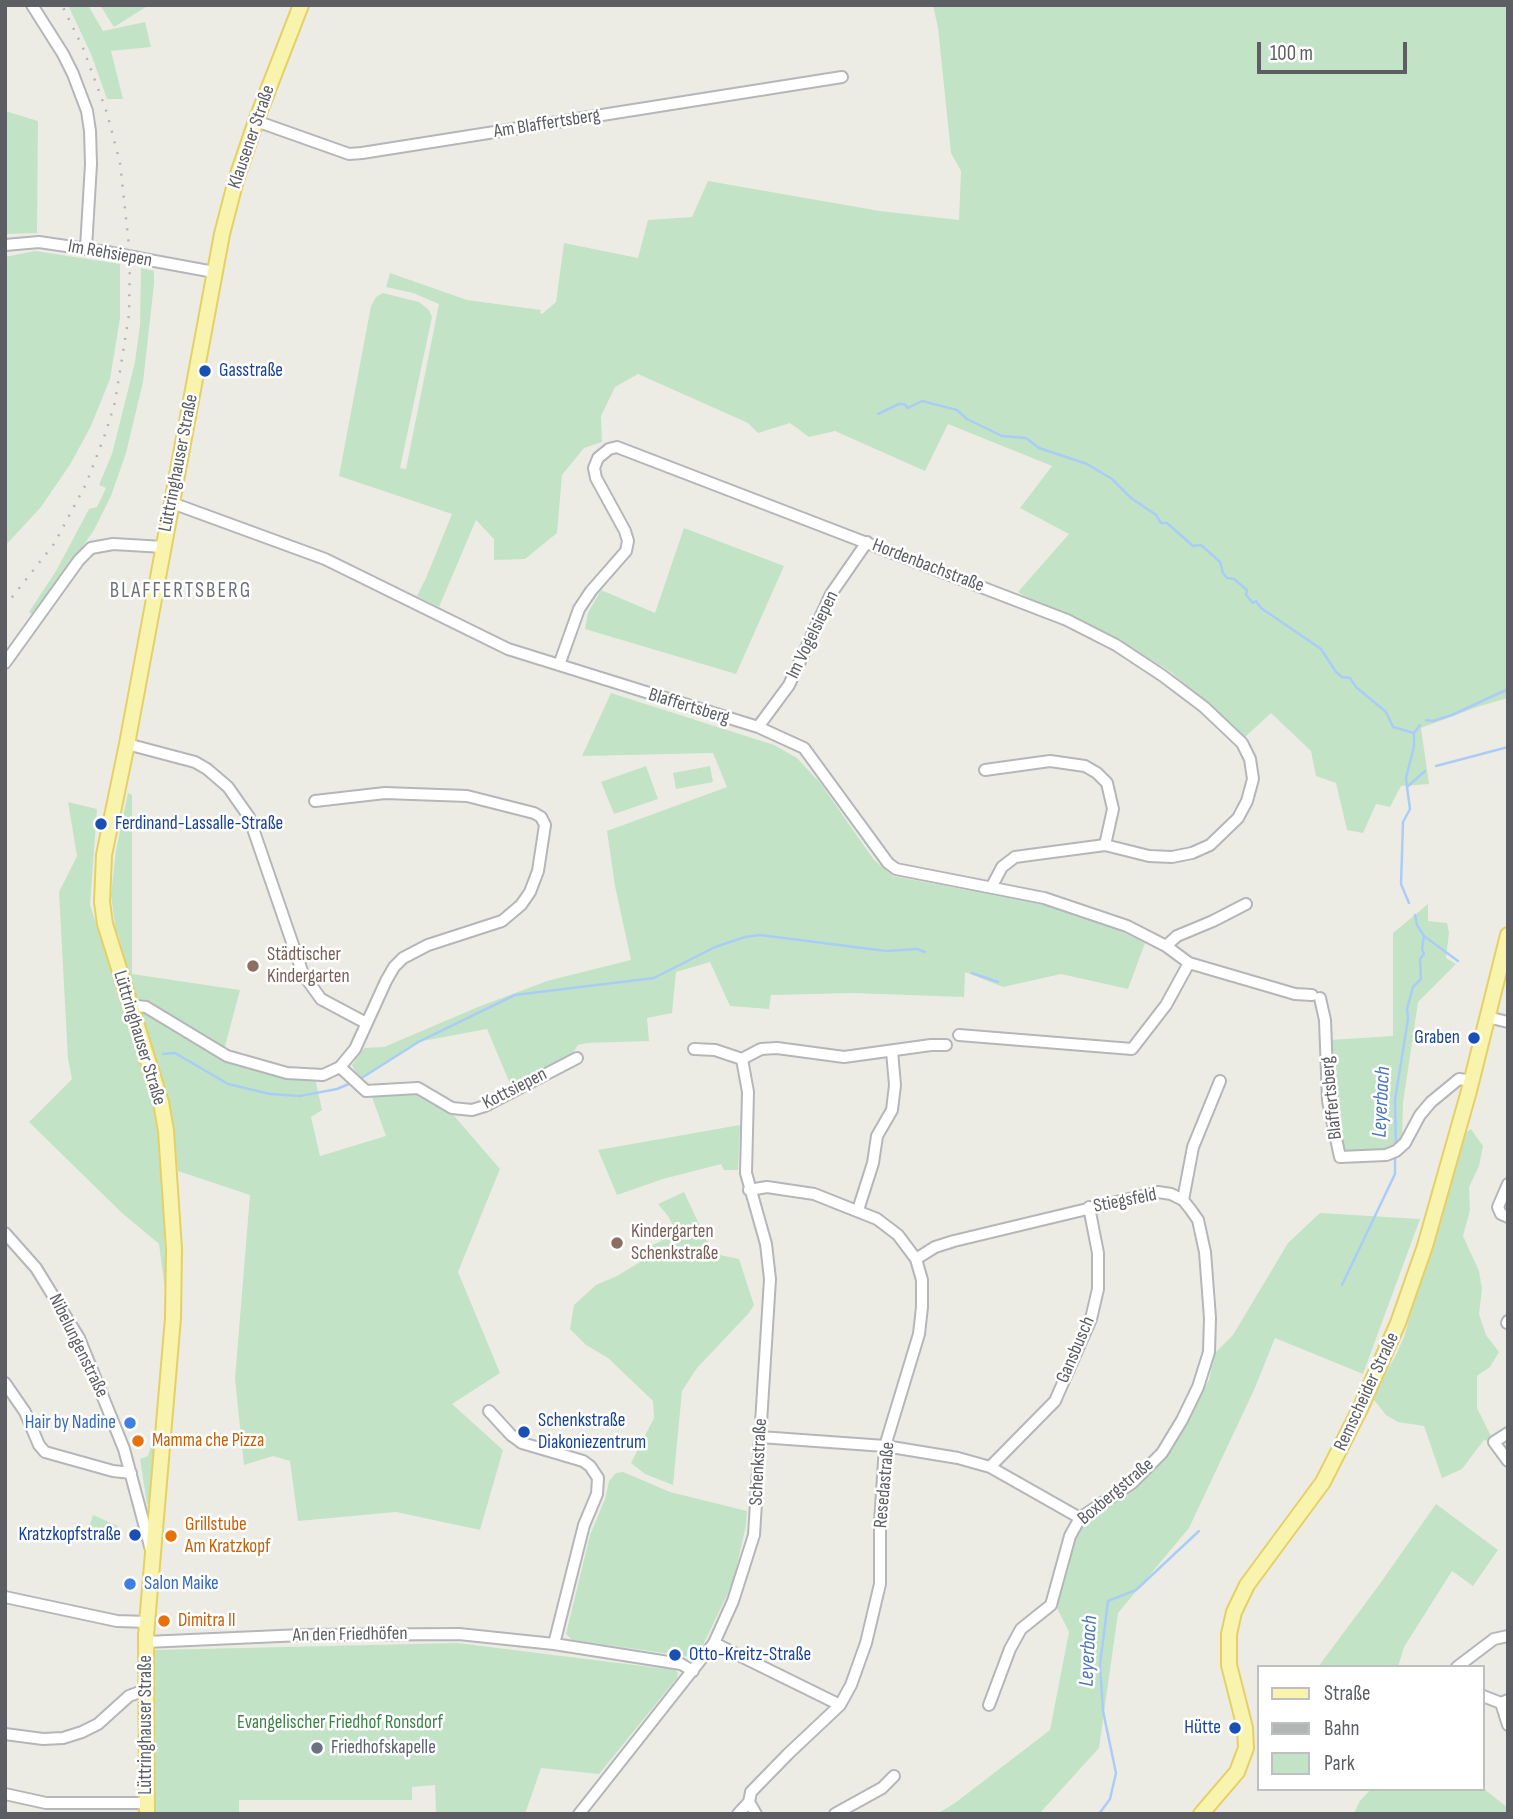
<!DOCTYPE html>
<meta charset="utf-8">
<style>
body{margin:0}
#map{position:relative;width:1513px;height:1819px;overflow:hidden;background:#edece4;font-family:"Sofia Sans Condensed",sans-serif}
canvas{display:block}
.frame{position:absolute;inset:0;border:7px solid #5c5e63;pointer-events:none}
.legend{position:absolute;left:1257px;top:1665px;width:228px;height:126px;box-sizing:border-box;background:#fff;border:2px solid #bebfc1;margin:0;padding:9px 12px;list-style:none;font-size:21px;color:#5c5e63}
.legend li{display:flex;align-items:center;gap:14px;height:35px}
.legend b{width:35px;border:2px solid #bebfc1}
.scale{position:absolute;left:1257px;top:42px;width:150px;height:32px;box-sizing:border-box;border:4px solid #5c5e63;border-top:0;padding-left:9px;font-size:21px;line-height:24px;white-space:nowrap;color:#5c5e63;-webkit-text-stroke:5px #fff;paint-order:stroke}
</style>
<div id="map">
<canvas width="1513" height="1819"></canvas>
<div class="frame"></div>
<ul class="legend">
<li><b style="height:9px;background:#f8f4ae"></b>Straße</li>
<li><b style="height:9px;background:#b4b5b5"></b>Bahn</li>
<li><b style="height:19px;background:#c3e3c6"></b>Park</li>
</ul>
<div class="scale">100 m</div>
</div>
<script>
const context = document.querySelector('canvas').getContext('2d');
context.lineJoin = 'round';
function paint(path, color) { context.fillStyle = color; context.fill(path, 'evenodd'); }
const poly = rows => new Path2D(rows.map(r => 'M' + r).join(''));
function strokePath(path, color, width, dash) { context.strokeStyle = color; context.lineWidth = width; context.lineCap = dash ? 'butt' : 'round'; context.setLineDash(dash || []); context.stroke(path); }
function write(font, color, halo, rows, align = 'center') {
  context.font = font + ' "Sofia Sans Condensed",sans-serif'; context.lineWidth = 5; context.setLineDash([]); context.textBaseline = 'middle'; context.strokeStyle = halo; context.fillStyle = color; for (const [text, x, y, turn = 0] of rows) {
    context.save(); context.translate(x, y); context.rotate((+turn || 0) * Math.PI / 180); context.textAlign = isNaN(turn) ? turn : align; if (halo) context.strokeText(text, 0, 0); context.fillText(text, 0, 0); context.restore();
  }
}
const green = poly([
 [68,5,88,5,103,31,145,22,151,47,111,51,123,99,107,99,91,54],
 [100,5,149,5,114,27],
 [933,5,1508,5,1508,698,1477,707,1421,728,1429,784,1401,786,1390,807,1376,804,1363,833,1347,830,1336,783,1316,776,1311,751,1271,713,1245,737,1171,672,1109,634,1047,606,1163,676,1018,592,1069,534,1020,508,1052,466,948,424,925,471,835,431,809,437,790,423,758,433,748,423,638,374,615,387,601,416,602,442,584,448,562,475,557,533,525,559,494,560,494,539,476,520,439,607,417,596,426,578,452,514,339,476,371,306,376,297,383,293,419,302,429,310,432,317,400,468,406,469,439,304,413,293,386,287,390,273,467,300,541,310,540,313,542,314,556,302,564,243,638,258,648,220,692,217,708,181,880,211,959,220,961,171,951,153,938,28],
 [5,111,38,121,37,233,5,234],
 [35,251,120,264,120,318,110,379,91,426,71,463,41,507,5,546,5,257],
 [141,268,154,271,154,284,143,382,126,453,111,496,94,530,34,617,29,612,56,571,89,509,97,507,106,488,99,485,112,454,135,362,140,325],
 [684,528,784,566,736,674,585,629,588,613,601,590,655,613],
 [611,693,774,745,797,758,821,784,874,860,893,876,1056,907,1119,930,1145,943,1128,989,1061,974,1003,987,965,972,964,997,851,993,771,995,769,1009,730,1006,710,962,676,972,672,1013,647,1018,649,1041,587,1043,578,1045,569,1058,511,1086,487,1029,417,1042,359,1079,352,1065,364,1048,384,1047,478,1007,547,981,631,960,615,886,607,831,727,787,713,753,582,756],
 [646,766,658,799,614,814,601,782],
 [710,766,713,782,676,789,673,773],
 [128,793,132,795,132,974,240,990,224,1050,135,997,118,934,116,933,111,895,116,850],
 [68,802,97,809,90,905,151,1091,163,1174,166,1296,159,1244,122,1213,29,1122,72,1079,68,1059,59,892,77,856],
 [1428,904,1428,921,1447,923,1449,933,1446,958,1456,964,1418,1002,1403,1103,1402,1143,1392,1149,1360,1153,1343,1150,1334,1100,1330,1040,1393,1036,1393,933],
 [139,1010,148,1011,224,1057,315,1078,322,1110,311,1117,320,1156,386,1136,372,1097,401,1091,418,1092,450,1111,500,1169,458,1272,500,1373,452,1404,503,1450,480,1530,396,1512,298,1521,290,1461,273,1456,244,1465,235,1379,250,1195,178,1171,173,1122,164,1087],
 [740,1125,738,1170,724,1170,721,1164,663,1179,617,1195,598,1150],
 [1471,1129,1483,1146,1479,1166,1469,1187,1470,1210,1463,1236,1479,1271,1482,1289,1479,1314,1486,1335,1499,1352,1490,1367,1477,1376,1477,1408,1494,1442,1484,1440,1462,1469,1442,1478,1424,1426,1398,1422,1386,1415,1371,1396,1395,1357,1404,1337,1448,1181,1465,1133],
 [684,1192,708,1243,720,1255,739,1259,754,1305,749,1313,697,1368,682,1391,673,1485,645,1474,631,1463,654,1418,653,1401,608,1358,586,1345,570,1329,574,1305,596,1285,617,1276,645,1259,649,1247,677,1233,668,1216,658,1204],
 [1320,1213,1420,1219,1363,1374,1275,1338,1254,1390,1189,1528,1118,1613,1099,1748,1039,1814,937,1814,955,1803,1050,1730,1069,1632,1055,1604,1073,1539,1086,1522,1133,1490,1168,1455,1209,1380,1215,1353,1233,1335,1288,1243],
 [155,1433,150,1504,147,1504,140,1459,148,1456],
 [623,1472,670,1492,747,1511,746,1525,733,1583,703,1645,697,1654,691,1657,572,1640,566,1634,590,1535,605,1499,609,1481,616,1473],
 [1436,1504,1498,1550,1473,1586,1452,1571,1404,1647,1398,1667,1318,1667,1379,1585],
 [93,1515,118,1526,118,1535,115,1540,88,1532],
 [457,1643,675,1670,678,1673,677,1678,599,1774,541,1768,525,1814,436,1814,435,1785,412,1787,412,1800,239,1800,239,1814,156,1814,155,1650],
 [1483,1788,1508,1808,1508,1814,1354,1813,1360,1801,1371,1789]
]);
const stream = poly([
 [878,414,899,404,904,404,908,408,922,401,957,410,967,419,1002,436,1026,438,1039,448,1087,464,1112,479,1131,498,1156,515,1161,523,1167,523,1193,546,1201,545,1210,553,1220,562,1223,573,1227,578,1234,579,1247,590,1246,595,1253,603,1256,601,1261,608,1321,649,1336,672,1342,677,1350,678,1356,687,1386,712,1393,727,1414,733],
 [1426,720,1433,721,1452,715,1508,689],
 [1436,766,1508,747],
 [1407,787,1406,778,1414,746,1414,733,1420,725],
 [1409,903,1401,884,1403,822,1410,809,1407,787,1425,771],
 [1424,936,1458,961],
 [972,973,998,982],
 [163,1054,175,1053,228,1084,270,1094,300,1096,337,1089,351,1083],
 [360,1079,420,1041,515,995,654,978,715,947,745,937,760,935,886,951,917,949,925,952],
 [1396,1147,1395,1100,1408,1019,1407,1009,1413,987,1421,979,1420,959,1424,954,1422,949,1424,936,1417,925,1415,915],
 [1342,1285,1395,1174,1395,1153],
 [1099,1814,1110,1799,1116,1773,1103,1711,1100,1665,1108,1601,1136,1590,1199,1531]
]);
const minor = poly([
 [32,5,63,54,73,74,87,111,90,131,91,164,86,248],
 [256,121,349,154,362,153,842,77],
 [5,245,39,242,107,252],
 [149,260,214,272],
 [172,503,325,559,508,649,758,727,804,748,888,863,896,869,1044,898,1127,926,1166,946,1189,963,1295,994,1312,995],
 [5,663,79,560,91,548,113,544,164,547],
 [559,665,579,609,591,591,626,551,628,541,625,531,596,478,594,468,598,458,609,449,617,447,1067,620,1116,645,1163,676,1204,707,1242,743,1250,759,1253,779,1247,801,1238,818,1210,845,1192,853,1172,857,1149,856,1105,845],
 [758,727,789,685,831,594,867,542],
 [127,744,195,762,207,769,228,787,249,817,303,974,321,999,366,1023],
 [985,770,1050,761,1085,766,1097,773,1107,783,1113,809,1105,845,1015,857,1002,867,992,886],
 [315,801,385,793,467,796,534,813,541,817,545,825,538,871,530,892,521,905,502,921,428,945,403,958,394,967,386,981,355,1049,340,1067],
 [1166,946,1177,936,1213,921,1246,904],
 [1320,998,1325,1020,1328,1101,1340,1157,1386,1155,1396,1151,1405,1143,1420,1115,1431,1102,1459,1079,1472,1081],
 [137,1006,146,1007,227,1056,287,1073,323,1075,340,1067,366,1091,418,1088,452,1108,472,1110,485,1106,577,1058],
 [1487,1017,1508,1022],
 [959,1035,1132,1049,1166,1005,1189,963],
 [694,1049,715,1050,742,1059,761,1049,777,1048,844,1057,931,1045,946,1045],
 [1508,1184,1498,1207,1501,1214,1508,1217],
 [1183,1200,1193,1147,1220,1081],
 [858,1210,873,1163,877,1136,892,1110,895,1085,892,1051],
 [5,1233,36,1268,79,1338,124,1449,151,1550],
 [916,1259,935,1247,954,1241,1158,1192,1171,1194,1183,1200,1191,1210,1198,1220,1205,1252,1210,1318,1209,1352,1198,1387,1182,1420,1162,1453,1132,1483,1080,1518,1070,1536,1051,1605,1021,1629,1010,1649,989,1705],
 [1507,1323,1508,1321],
 [5,1383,25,1412,39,1445,45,1452,113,1471,131,1473],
 [489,1411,511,1435,522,1443,583,1461,590,1466,598,1478,597,1494,584,1525,554,1644],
 [1508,1433,1494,1442,1508,1461],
 [760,1437,885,1446,958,1458,990,1467,1080,1518],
 [990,1467,1055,1401,1091,1319,1098,1289,1098,1253,1089,1207],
 [5,1597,117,1621,147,1622],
 [146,1642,302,1635,459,1634,554,1644,681,1664,693,1671],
 [714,1643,840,1705],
 [1457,1667,1494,1639,1508,1636],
 [1483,1696,1501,1703,1508,1700],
 [1501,1703,1508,1725],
 [5,1734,43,1739,63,1738,82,1732,98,1724,129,1696,145,1690],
 [5,1794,46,1803,147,1803],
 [749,1802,756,1814],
 [579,1814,714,1643,733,1601,754,1535,770,1279,766,1244,746,1173,748,1092,742,1059],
 [738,1814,749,1802,751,1792,788,1754,840,1705,851,1685,866,1643,880,1584,880,1523,885,1446,919,1334,922,1307,922,1280,916,1259,898,1235,877,1219,814,1194,767,1187,749,1190],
 [835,1814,882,1788,894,1776]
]);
const major = poly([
 [147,1814,146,1635,173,1318,174,1249,166,1131,161,1102,105,924,102,902,104,855,127,744,222,234,236,180,256,121,301,5],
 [1201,1814,1237,1772,1246,1748,1245,1728,1229,1665,1229,1634,1234,1612,1247,1585,1323,1482,1360,1409,1398,1323,1425,1246,1469,1091,1508,935]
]);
const rail = poly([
 [5,606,54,544,86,484,106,432,115,402,129,315,130,255,120,163,107,113,83,48,62,5]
]);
const minorBridge = poly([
 [107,252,149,260]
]);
const markers = [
 [205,371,7,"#1a4fb4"],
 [101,824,7,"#1a4fb4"],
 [253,966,7,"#8d6e63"],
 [1474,1038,7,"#1a4fb4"],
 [617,1243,7,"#8d6e63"],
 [130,1423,7,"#3f7fe0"],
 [524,1432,7,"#1a4fb4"],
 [138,1441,7,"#e8710a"],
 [135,1535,7,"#1a4fb4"],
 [171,1536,7,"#e8710a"],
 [130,1584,7,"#3f7fe0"],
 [164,1621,7,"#e8710a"],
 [675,1655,7,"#1a4fb4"],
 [1235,1728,7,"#1a4fb4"],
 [317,1748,7,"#6b7280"]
];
const streetNames = [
 ["Am Blaffertsberg",547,124,-9],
 ["Klausener Straße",252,137,-71],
 ["Im Rehsiepen",110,254,10],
 ["Lüttringhauser Straße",179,463,-79],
 ["Hordenbachstraße",928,566,21],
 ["Im Vogelsiepen",813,635,-64],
 ["Blaffertsberg",689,707,17],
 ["Lüttringhauser Straße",139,1038,73],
 ["Kottsiepen",515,1089,-27],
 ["Blaffertsberg",1332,1098,-96],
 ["Stiegsfeld",1125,1201,-11],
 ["Nibelungenstraße",78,1346,64],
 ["Gansbusch",1076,1350,-67],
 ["Remscheider Straße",1367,1392,-65],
 ["Schenkstraße",759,1462,-87],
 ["Resedastraße",885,1485,-85],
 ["Boxbergstraße",1116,1492,-40],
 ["An den Friedhöfen",350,1635,-1],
 ["Lüttringhauser Straße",146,1725,-90]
];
const transitNames = [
 ["Gasstraße",219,371],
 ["Ferdinand-Lassalle-Straße",115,824],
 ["Graben",1460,1038,"right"],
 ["Schenkstraße",538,1421],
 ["Diakoniezentrum",538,1443],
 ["Kratzkopfstraße",121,1535,"right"],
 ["Otto-Kreitz-Straße",689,1655],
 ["Hütte",1221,1728,"right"]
];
const educationNames = [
 ["Städtischer",267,955],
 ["Kindergarten",267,977],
 ["Kindergarten",631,1232],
 ["Schenkstraße",631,1254]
];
const shopNames = [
 ["Hair by Nadine",116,1423],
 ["Salon Maike",144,1584,"left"]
];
const foodNames = [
 ["Mamma che Pizza",152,1441],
 ["Grillstube",185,1525],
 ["Am Kratzkopf",185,1547],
 ["Dimitra II",178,1621]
];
const parkNames = [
 ["Evangelischer Friedhof Ronsdorf",340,1723]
];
const worshipNames = [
 ["Friedhofskapelle",331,1748]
];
const neighbourhoodNames = [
 ["BLAFFERTSBERG",181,592]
];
const waterNames = [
 ["Leyerbach",1382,1102,-87],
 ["Leyerbach",1089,1651,-87]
];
paint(green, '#c3e3c6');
strokePath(stream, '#aacdf8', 2.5);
strokePath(minor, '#b4b6ba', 14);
strokePath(major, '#e5d065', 18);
strokePath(minor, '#fff', 10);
strokePath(major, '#f8f4ae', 14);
strokePath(rail, '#b4b5b5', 2.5, [2, 9]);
strokePath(minorBridge, '#b4b6ba', 14, []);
strokePath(minorBridge, '#fff', 10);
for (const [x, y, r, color] of markers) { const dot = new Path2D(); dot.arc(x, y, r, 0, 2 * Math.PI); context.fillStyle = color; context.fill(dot); strokePath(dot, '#fff', 2.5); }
write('19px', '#5c5e63', '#fff', streetNames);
write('19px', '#164399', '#fff', transitNames, 'left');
write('19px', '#785e54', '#fff', educationNames, 'left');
write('19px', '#366cbe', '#fff', shopNames, 'right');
write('19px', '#c56008', '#fff', foodNames, 'left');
write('19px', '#3c8247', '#fff', parkNames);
write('19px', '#5b616d', '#fff', worshipNames, 'left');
context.letterSpacing = '2px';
write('21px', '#6d7075', '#fff', neighbourhoodNames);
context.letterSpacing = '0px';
write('italic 21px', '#4e76b9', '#fff', waterNames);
</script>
